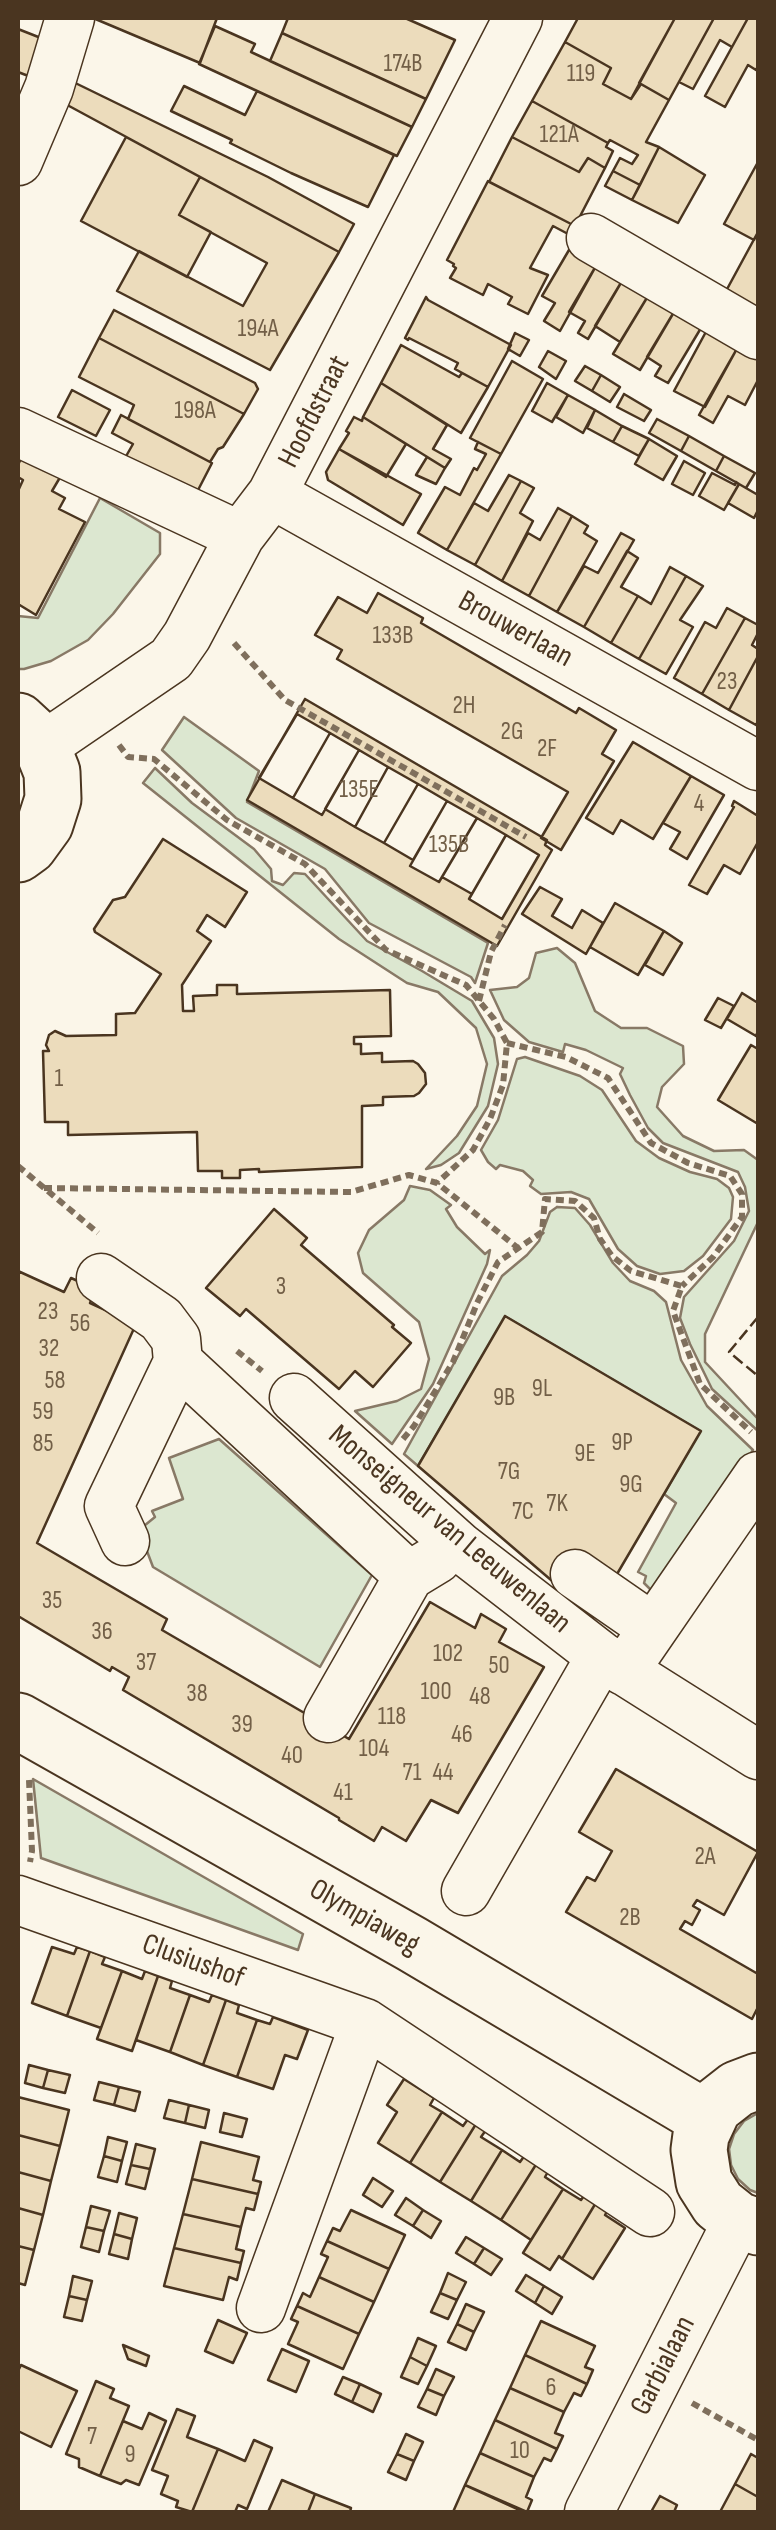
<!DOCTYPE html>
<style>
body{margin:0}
#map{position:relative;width:776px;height:2530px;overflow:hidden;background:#fbf6e9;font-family:"Sofia Sans Condensed",sans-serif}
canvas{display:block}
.frame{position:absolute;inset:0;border:20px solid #4a3520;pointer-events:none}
</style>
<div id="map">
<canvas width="776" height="2530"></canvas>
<div class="frame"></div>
</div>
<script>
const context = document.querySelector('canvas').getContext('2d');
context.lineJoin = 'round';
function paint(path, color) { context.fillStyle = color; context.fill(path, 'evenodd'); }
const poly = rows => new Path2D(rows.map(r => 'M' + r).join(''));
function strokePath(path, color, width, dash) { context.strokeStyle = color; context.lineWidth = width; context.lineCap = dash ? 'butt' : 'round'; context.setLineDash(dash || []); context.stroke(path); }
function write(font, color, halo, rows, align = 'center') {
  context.font = font + ' "Sofia Sans Condensed",sans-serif'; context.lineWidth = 8; context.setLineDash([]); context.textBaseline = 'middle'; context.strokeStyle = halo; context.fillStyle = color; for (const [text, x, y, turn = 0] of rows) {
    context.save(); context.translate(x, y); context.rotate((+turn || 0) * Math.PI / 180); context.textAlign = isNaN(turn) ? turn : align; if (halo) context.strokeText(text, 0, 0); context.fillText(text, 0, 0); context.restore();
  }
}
const green = poly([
 [100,498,160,533,160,554,113,614,88,640,51,661,24,669,18,669,18,616,38,618,100,498],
 [184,717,259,771,247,802,488,943,475,983,471,977,369,923,325,869,236,818,162,750,184,717],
 [155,768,192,803,254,849,271,869,272,881,283,885,294,873,305,874,367,941,422,971,472,1001,494,1038,498,1064,488,1106,459,1153,441,1165,426,1169,457,1136,477,1106,487,1064,476,1028,438,992,407,983,339,939,143,783,155,768],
 [557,948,575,963,595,1011,621,1028,647,1028,683,1046,684,1064,662,1087,657,1107,683,1136,714,1151,744,1150,758,1160,758,1222,705,1334,705,1362,758,1419,758,1431,712,1389,690,1344,680,1318,684,1297,734,1241,749,1211,745,1187,738,1172,663,1143,648,1128,630,1095,620,1074,623,1068,586,1050,565,1044,563,1052,529,1042,504,1020,490,990,517,987,529,978,536,953,557,948],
 [525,1057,580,1076,602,1090,636,1141,659,1158,690,1172,717,1179,729,1188,733,1197,731,1219,703,1256,684,1271,660,1274,637,1266,618,1249,589,1199,571,1192,541,1194,530,1186,533,1180,523,1171,500,1165,496,1169,488,1162,481,1150,498,1120,517,1059,525,1057],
 [410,1186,430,1190,451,1205,446,1209,457,1227,485,1254,490,1250,487,1264,433,1384,392,1444,355,1411,397,1401,421,1389,429,1359,419,1322,363,1273,358,1253,369,1230,404,1200,410,1186],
 [557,1207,575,1208,590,1225,613,1263,630,1281,654,1291,666,1302,681,1360,707,1406,753,1450,654,1593,644,1583,646,1576,638,1572,676,1503,664,1494,700,1431,506,1317,418,1466,404,1454,502,1276,527,1255,539,1241,550,1212,557,1207],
 [219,1439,372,1575,320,1667,153,1567,139,1530,155,1517,152,1511,183,1499,169,1458,219,1439],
 [33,1779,303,1934,298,1950,41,1858,33,1779],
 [758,2113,758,2193,750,2190,738,2179,731,2165,729,2149,734,2134,744,2121,758,2113]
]);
const building = poly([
 [93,18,217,18,200,63,93,18],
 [288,18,405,18,455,40,426,99,282,33,288,18],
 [578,18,675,18,631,99,603,84,611,68,565,42,578,18],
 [675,18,714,18,669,100,639,83,675,18],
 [714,18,748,18,732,47,720,40,693,89,679,82,714,18],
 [748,18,758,18,758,66,756,70,748,65,725,107,705,96,748,18],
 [215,26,255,44,251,52,412,127,397,156,199,64,215,26],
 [18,29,46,40,31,77,18,72,18,29],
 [282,33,426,99,412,127,270,61,282,33],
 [565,42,611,68,603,84,631,99,641,84,669,100,646,142,659,147,640,185,613,171,620,158,632,164,638,155,610,140,608,143,532,101,565,42],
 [63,77,268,177,354,224,339,252,58,100,63,77],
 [184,86,245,115,257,91,394,155,368,207,291,173,230,143,232,140,171,111,184,86],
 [532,101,608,143,606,147,613,151,605,168,588,158,579,172,512,137,532,101],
 [126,137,200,177,179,215,211,232,187,277,81,221,126,137],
 [512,137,579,172,588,158,605,168,575,226,489,182,512,137],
 [659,147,705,175,678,223,632,200,659,147],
 [758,162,758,232,754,240,724,224,758,162],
 [613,171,640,185,632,200,605,186,613,171],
 [200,177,339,252,270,370,117,291,139,251,243,306,267,263,179,215,200,177],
 [488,181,575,226,570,235,553,226,530,268,548,275,528,314,508,304,512,297,488,284,483,295,450,278,456,268,453,266,454,264,447,260,488,181],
 [758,232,758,310,726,291,758,232],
 [569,250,596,266,560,331,544,321,555,303,542,296,569,250],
 [596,266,622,281,588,339,578,333,585,321,569,312,596,266],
 [622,281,648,296,620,342,595,326,622,281],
 [648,296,674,312,640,370,613,354,648,296],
 [426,297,428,300,511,345,488,387,455,369,458,363,409,338,408,340,405,338,426,297],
 [114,310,255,383,258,389,244,414,99,338,114,310],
 [674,312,701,328,668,383,655,376,661,366,647,357,674,312],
 [708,328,739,345,705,407,674,391,708,328],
 [515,333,529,340,520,356,508,349,515,333],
 [99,338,244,414,223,447,218,449,210,462,128,419,134,405,79,377,99,338],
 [401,345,459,377,462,373,488,387,461,433,381,383,401,345],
 [739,345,758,356,758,380,745,405,728,396,713,423,699,415,739,345],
 [548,351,566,361,556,379,539,367,548,351],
 [512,361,543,379,501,454,470,438,512,361],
 [585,366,601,375,592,391,575,381,585,366],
 [601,375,620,387,610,402,592,391,601,375],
 [381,383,447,425,433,449,451,459,445,468,363,417,381,383],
 [547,383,568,395,552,422,532,411,547,383],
 [72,390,110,410,96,436,58,417,72,390],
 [624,394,651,410,644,421,617,407,624,394],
 [568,395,595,410,583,433,556,417,568,395],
 [595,410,622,426,613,442,587,428,595,410],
 [121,415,212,463,196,494,125,458,133,444,112,433,121,415],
 [354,417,362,421,363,417,406,444,386,477,339,449,349,433,346,431,354,417],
 [657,419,689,436,681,451,649,433,657,419],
 [622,426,649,439,639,456,613,442,622,426],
 [689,436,724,456,716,471,681,451,689,436],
 [649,439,677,456,663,480,635,464,649,439],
 [478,442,501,454,447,550,418,533,445,487,460,495,474,468,477,470,486,454,475,449,478,442],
 [339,449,421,494,403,525,328,480,326,472,339,449],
 [23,454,62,474,52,491,65,498,59,509,85,522,36,615,18,604,18,491,23,480,18,477,18,465,23,454],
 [724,456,755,473,746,488,716,471,724,456],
 [427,457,445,468,436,484,416,475,427,457],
 [684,461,705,473,693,495,672,484,684,461],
 [712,473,735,485,736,482,739,484,724,510,699,496,712,473],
 [509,475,521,481,475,565,447,550,474,503,488,511,509,475],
 [521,481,534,488,520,513,533,521,502,581,475,565,521,481],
 [739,484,758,495,758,510,754,518,728,503,739,484],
 [558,508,572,516,529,596,502,581,528,533,540,540,558,508],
 [572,516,588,526,584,533,597,541,557,612,529,596,572,516],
 [621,533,634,540,584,627,557,612,584,566,598,573,621,533],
 [627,551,638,558,621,587,638,596,611,643,584,627,627,551],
 [670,567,686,576,639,659,611,643,638,596,651,604,670,567],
 [686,576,703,586,680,620,693,627,666,674,639,659,686,576],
 [378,593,423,618,421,623,576,713,579,708,616,730,602,754,614,761,561,850,541,838,568,792,337,659,342,650,315,635,338,597,367,613,378,593],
 [727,608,745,618,702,694,674,678,705,622,716,628,727,608],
 [745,618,758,625,758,633,752,645,758,649,758,656,729,710,702,694,745,618],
 [758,656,758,721,756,725,729,710,758,656],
 [305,699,547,840,545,845,552,850,497,946,247,800,305,699],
 [297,714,330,733,293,798,259,778,297,714],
 [330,733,359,750,322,815,293,798,330,733],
 [633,742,691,776,653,839,621,820,613,834,586,818,633,742],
 [359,750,388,767,355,827,325,809,359,750],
 [388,767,418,784,384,843,355,827,388,767],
 [691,776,724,795,687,859,670,849,680,832,663,823,691,776],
 [418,784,447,801,413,860,384,843,418,784],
 [447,801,477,818,439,882,410,866,447,801],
 [734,801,758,816,758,842,740,874,724,865,707,894,689,885,734,807,732,806,734,801],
 [477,818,506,835,472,894,442,877,477,818],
 [506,835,539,855,502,919,469,899,506,835],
 [163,839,247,892,225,927,207,915,197,931,211,941,182,985,183,1011,194,1011,193,996,217,995,217,985,237,985,237,994,390,990,391,1036,354,1037,354,1044,361,1044,361,1054,382,1053,382,1062,413,1061,418,1064,425,1073,426,1084,419,1093,414,1096,383,1097,383,1105,362,1106,362,1167,259,1172,259,1169,240,1170,240,1178,222,1178,222,1171,198,1171,197,1132,68,1135,68,1122,45,1122,43,1051,49,1051,46,1045,49,1035,55,1031,66,1036,116,1035,116,1014,135,1013,161,974,95,932,94,929,113,900,125,897,163,839],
 [540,887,562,899,552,916,572,928,582,910,603,923,586,954,522,914,540,887],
 [615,903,664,931,638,975,590,947,615,903],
 [664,931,682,943,663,975,645,965,664,931],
 [742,993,758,1003,758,1031,756,1036,727,1019,742,993],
 [718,998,734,1006,721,1028,705,1020,718,998],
 [751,1045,758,1049,758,1124,718,1100,751,1045],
 [274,1209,307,1238,301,1245,394,1325,392,1327,411,1343,373,1387,355,1371,339,1389,246,1309,240,1316,206,1288,274,1209],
 [18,1271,64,1292,71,1278,96,1289,90,1303,136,1324,37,1543,167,1619,162,1630,349,1739,430,1602,475,1628,481,1614,506,1629,499,1642,544,1667,458,1813,431,1800,406,1841,382,1827,374,1841,339,1820,339,1818,123,1690,129,1677,112,1667,110,1671,18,1616,18,1271],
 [505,1316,701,1431,610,1586,565,1592,418,1466,505,1316],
 [616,1769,758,1852,724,1915,697,1900,693,1906,700,1910,692,1925,685,1921,680,1929,758,1974,758,2007,752,2019,566,1912,587,1877,595,1881,612,1851,579,1832,616,1769],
 [52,1947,74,1954,77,1947,90,1951,67,2016,32,2003,52,1947],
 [90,1951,105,1957,102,1964,122,1971,101,2028,67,2016,90,1951],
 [122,1971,142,1979,145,1971,158,1976,132,2051,97,2039,122,1971],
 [158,1976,172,1981,170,1988,190,1995,170,2052,136,2040,158,1976],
 [190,1995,209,2002,212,1995,226,2000,203,2065,170,2052,190,1995],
 [226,2000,239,2005,237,2013,257,2020,237,2077,203,2065,226,2000],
 [273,2017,308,2030,297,2059,285,2055,273,2089,237,2077,257,2020,270,2024,273,2017],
 [29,2065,48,2070,43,2088,25,2083,29,2065],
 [48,2070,70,2075,65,2093,43,2088,48,2070],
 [404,2079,434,2098,430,2105,442,2112,410,2163,378,2143,397,2112,387,2105,404,2079],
 [99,2082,119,2087,114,2105,94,2100,99,2082],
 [119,2087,140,2092,135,2111,114,2105,119,2087],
 [18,2097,69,2110,60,2146,18,2135,18,2097],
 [169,2100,189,2105,185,2123,164,2118,169,2100],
 [189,2105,209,2110,205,2128,185,2123,189,2105],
 [442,2112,463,2126,468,2119,476,2124,440,2182,410,2163,442,2112],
 [224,2113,247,2119,242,2137,220,2132,224,2113],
 [476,2124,486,2130,481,2137,502,2150,471,2201,440,2182,476,2124],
 [18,2135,60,2146,51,2181,18,2172,18,2135],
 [108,2137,127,2142,122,2161,104,2156,108,2137],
 [201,2142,259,2157,253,2180,261,2182,258,2194,192,2179,201,2142],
 [136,2144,155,2149,150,2169,131,2165,136,2144],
 [502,2150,520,2162,525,2155,537,2163,501,2220,471,2201,502,2150],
 [104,2156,122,2161,117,2182,98,2177,104,2156],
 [537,2163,549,2170,545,2177,563,2189,531,2240,501,2220,537,2163],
 [131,2165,150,2169,145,2189,126,2184,131,2165],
 [18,2172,51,2181,43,2215,18,2208,18,2172],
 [373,2178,393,2191,382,2207,363,2195,373,2178],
 [192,2179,258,2194,254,2210,246,2208,241,2227,183,2214,192,2179],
 [563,2189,581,2200,586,2193,597,2201,562,2259,559,2256,550,2270,523,2253,563,2189],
 [406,2198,423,2210,413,2226,395,2215,406,2198],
 [597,2201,609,2208,605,2215,625,2228,593,2279,562,2259,597,2201],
 [91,2206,110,2211,104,2231,86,2227,91,2206],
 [18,2208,43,2215,34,2250,18,2246,18,2208],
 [351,2210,405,2235,389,2269,327,2241,333,2228,340,2231,351,2210],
 [423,2210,441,2221,431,2238,413,2226,423,2210],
 [119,2213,137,2218,132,2239,114,2234,119,2213],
 [183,2214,241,2227,236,2249,244,2251,241,2263,174,2248,183,2214],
 [86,2227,104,2231,99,2252,81,2247,86,2227],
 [114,2234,132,2239,128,2259,109,2254,114,2234],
 [466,2237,484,2248,474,2264,456,2253,466,2237],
 [327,2241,389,2269,374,2302,319,2277,328,2257,321,2254,327,2241],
 [18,2246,34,2250,25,2285,18,2283,18,2246],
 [174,2248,241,2263,237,2280,229,2277,223,2300,164,2286,174,2248],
 [484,2248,502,2259,491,2275,474,2264,484,2248],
 [448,2273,466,2282,457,2300,440,2293,448,2273],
 [526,2275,544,2286,535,2303,516,2291,526,2275],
 [73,2276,92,2281,87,2300,69,2296,73,2276],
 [319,2277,374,2302,359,2334,297,2306,303,2293,310,2297,319,2277],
 [544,2286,562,2297,552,2314,535,2303,544,2286],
 [440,2293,457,2300,448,2319,431,2312,440,2293],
 [69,2296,87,2300,82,2321,64,2317,69,2296],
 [466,2304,484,2312,474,2332,457,2324,466,2304],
 [297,2306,359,2334,343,2369,288,2344,298,2322,291,2319,297,2306],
 [218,2320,247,2333,233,2363,205,2351,218,2320],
 [541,2321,595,2346,585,2367,593,2370,587,2384,525,2355,541,2321],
 [457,2324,474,2332,466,2350,448,2342,457,2324],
 [418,2338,436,2346,427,2366,410,2357,418,2338],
 [123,2345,149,2356,146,2366,128,2359,123,2345],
 [282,2349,309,2361,296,2392,268,2380,282,2349],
 [525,2355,587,2384,581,2396,574,2393,564,2412,510,2388,525,2355],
 [410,2357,427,2366,418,2384,401,2377,410,2357],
 [21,2365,77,2391,51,2447,18,2431,18,2371,21,2365],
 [436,2369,454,2377,444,2396,427,2389,436,2369],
 [343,2377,360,2384,352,2402,335,2394,343,2377],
 [96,2381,114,2389,110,2398,129,2406,100,2476,79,2467,79,2459,66,2454,96,2381],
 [360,2384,381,2394,373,2412,352,2402,360,2384],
 [510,2388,564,2412,555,2433,563,2436,557,2449,495,2420,510,2388],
 [427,2389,444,2396,436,2415,418,2407,427,2389],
 [177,2409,195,2416,187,2437,218,2449,192,2512,176,2507,178,2501,161,2494,168,2476,152,2470,177,2409],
 [149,2413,166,2421,139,2485,126,2480,121,2484,100,2476,123,2421,142,2429,149,2413],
 [495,2420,557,2449,551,2461,544,2458,534,2477,480,2453,495,2420],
 [406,2434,423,2442,414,2461,397,2454,406,2434],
 [254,2440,272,2448,247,2509,238,2505,235,2512,192,2512,218,2449,245,2461,254,2440],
 [480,2453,534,2477,526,2497,532,2500,527,2512,465,2485,480,2453],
 [397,2454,414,2461,406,2480,388,2472,397,2454],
 [751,2454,758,2458,758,2497,735,2484,751,2454],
 [282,2480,315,2494,308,2512,268,2512,282,2480],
 [735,2484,758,2497,758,2512,720,2512,735,2484],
 [465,2485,524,2512,453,2512,465,2485],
 [315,2494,351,2508,350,2512,308,2512,315,2494],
 [660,2496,677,2505,674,2512,651,2512,660,2496]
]);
const path = poly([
 [234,643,285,700,526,837],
 [119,745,128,757,154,759,227,820,305,864,386,950,466,985,494,1019,507,1043,503,1085,490,1119,473,1150,437,1183],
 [479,1001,491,952,505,925],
 [507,1043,566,1057,608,1078,651,1143,688,1163,730,1176,742,1194,742,1217,713,1257,682,1286],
 [18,1166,98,1233],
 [44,1188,351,1192,409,1175,437,1183,518,1248],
 [237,1351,262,1371],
 [403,1439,414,1426,453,1362,478,1301,498,1262,542,1232,545,1199,575,1201,594,1218,600,1239,612,1256,631,1271,682,1286,673,1311,700,1384,751,1432],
 [29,1780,32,1851,30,1862],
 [692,2403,758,2440]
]);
const minor = poly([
 [18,161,49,88,70,18],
 [591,238,758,335],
 [18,432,240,536],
 [272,494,758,766],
 [42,747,171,659,187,636,240,536,272,494,518,18],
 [101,1278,161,1319,176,1339,178,1362],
 [294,1398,460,1547,601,1656,758,1755],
 [125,1541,109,1506,178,1362,409,1576],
 [575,1574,653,1628],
 [624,1671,758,1476],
 [328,1718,409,1576,437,1559],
 [466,1891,601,1656],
 [18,1900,365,2023,650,2212],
 [261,2308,365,2023],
 [589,2512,738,2220]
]);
const major = poly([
 [18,721,31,733,42,747,52,772,53,799,45,824,29,846,18,854],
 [18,1721,412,1944,707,2119],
 [758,2081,737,2089,714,2107,701,2135,699,2150,704,2182,718,2204,738,2220,758,2227]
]);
const fence = poly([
 [758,1317,729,1352,758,1376]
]);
const numberNames = [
 ["174B",403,65],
 ["119",581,75],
 ["121A",559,136],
 ["194A",258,330],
 ["198A",195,412],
 ["133B",393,637],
 ["23",727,683],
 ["2H",464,707],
 ["2G",512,733],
 ["2F",547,750],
 ["135E",359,791],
 ["4",699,805],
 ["135B",449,846],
 ["1",59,1080],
 ["3",281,1288],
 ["23",48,1313],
 ["56",80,1325],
 ["32",49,1350],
 ["58",55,1382],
 ["9L",542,1390],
 ["9B",504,1399],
 ["59",43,1413],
 ["9P",622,1444],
 ["85",43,1445],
 ["9E",585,1455],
 ["7G",509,1473],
 ["9G",631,1486],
 ["7K",557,1505],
 ["7C",523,1513],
 ["35",52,1602],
 ["36",102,1633],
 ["102",448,1655],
 ["37",146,1664],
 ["50",499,1667],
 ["100",436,1693],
 ["38",197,1695],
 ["48",480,1698],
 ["118",392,1718],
 ["39",242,1726],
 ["46",462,1736],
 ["104",374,1750],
 ["40",292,1757],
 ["71",412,1774],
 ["44",443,1774],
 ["41",343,1794],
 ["2A",705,1858],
 ["2B",630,1919],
 ["6",551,2389],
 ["7",92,2438],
 ["10",520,2452],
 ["9",130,2456]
];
const streetNames = [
 ["Hoofdstraat",315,412,-63],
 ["Brouwerlaan",515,630,29],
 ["Monseigneur van Leeuwenlaan",449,1530,40],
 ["Olympiaweg",364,1918,30],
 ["Clusiushof",193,1962,20],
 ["Garbialaan",664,2366,-63]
];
paint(green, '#dce7d0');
strokePath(green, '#887966', 2.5);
paint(building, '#ecdcbc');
strokePath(building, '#4a3520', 2.5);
strokePath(minor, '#4a3520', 51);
strokePath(major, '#4a3520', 59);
strokePath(path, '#7f6f5c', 6, [8, 5]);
strokePath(minor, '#fbf6e9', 48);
strokePath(major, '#fbf6e9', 55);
strokePath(fence, '#4a3520', 2.5, [12, 5]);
write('25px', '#725f47', null, numberNames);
write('30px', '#4a3520', '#fbf6e9', streetNames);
</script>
